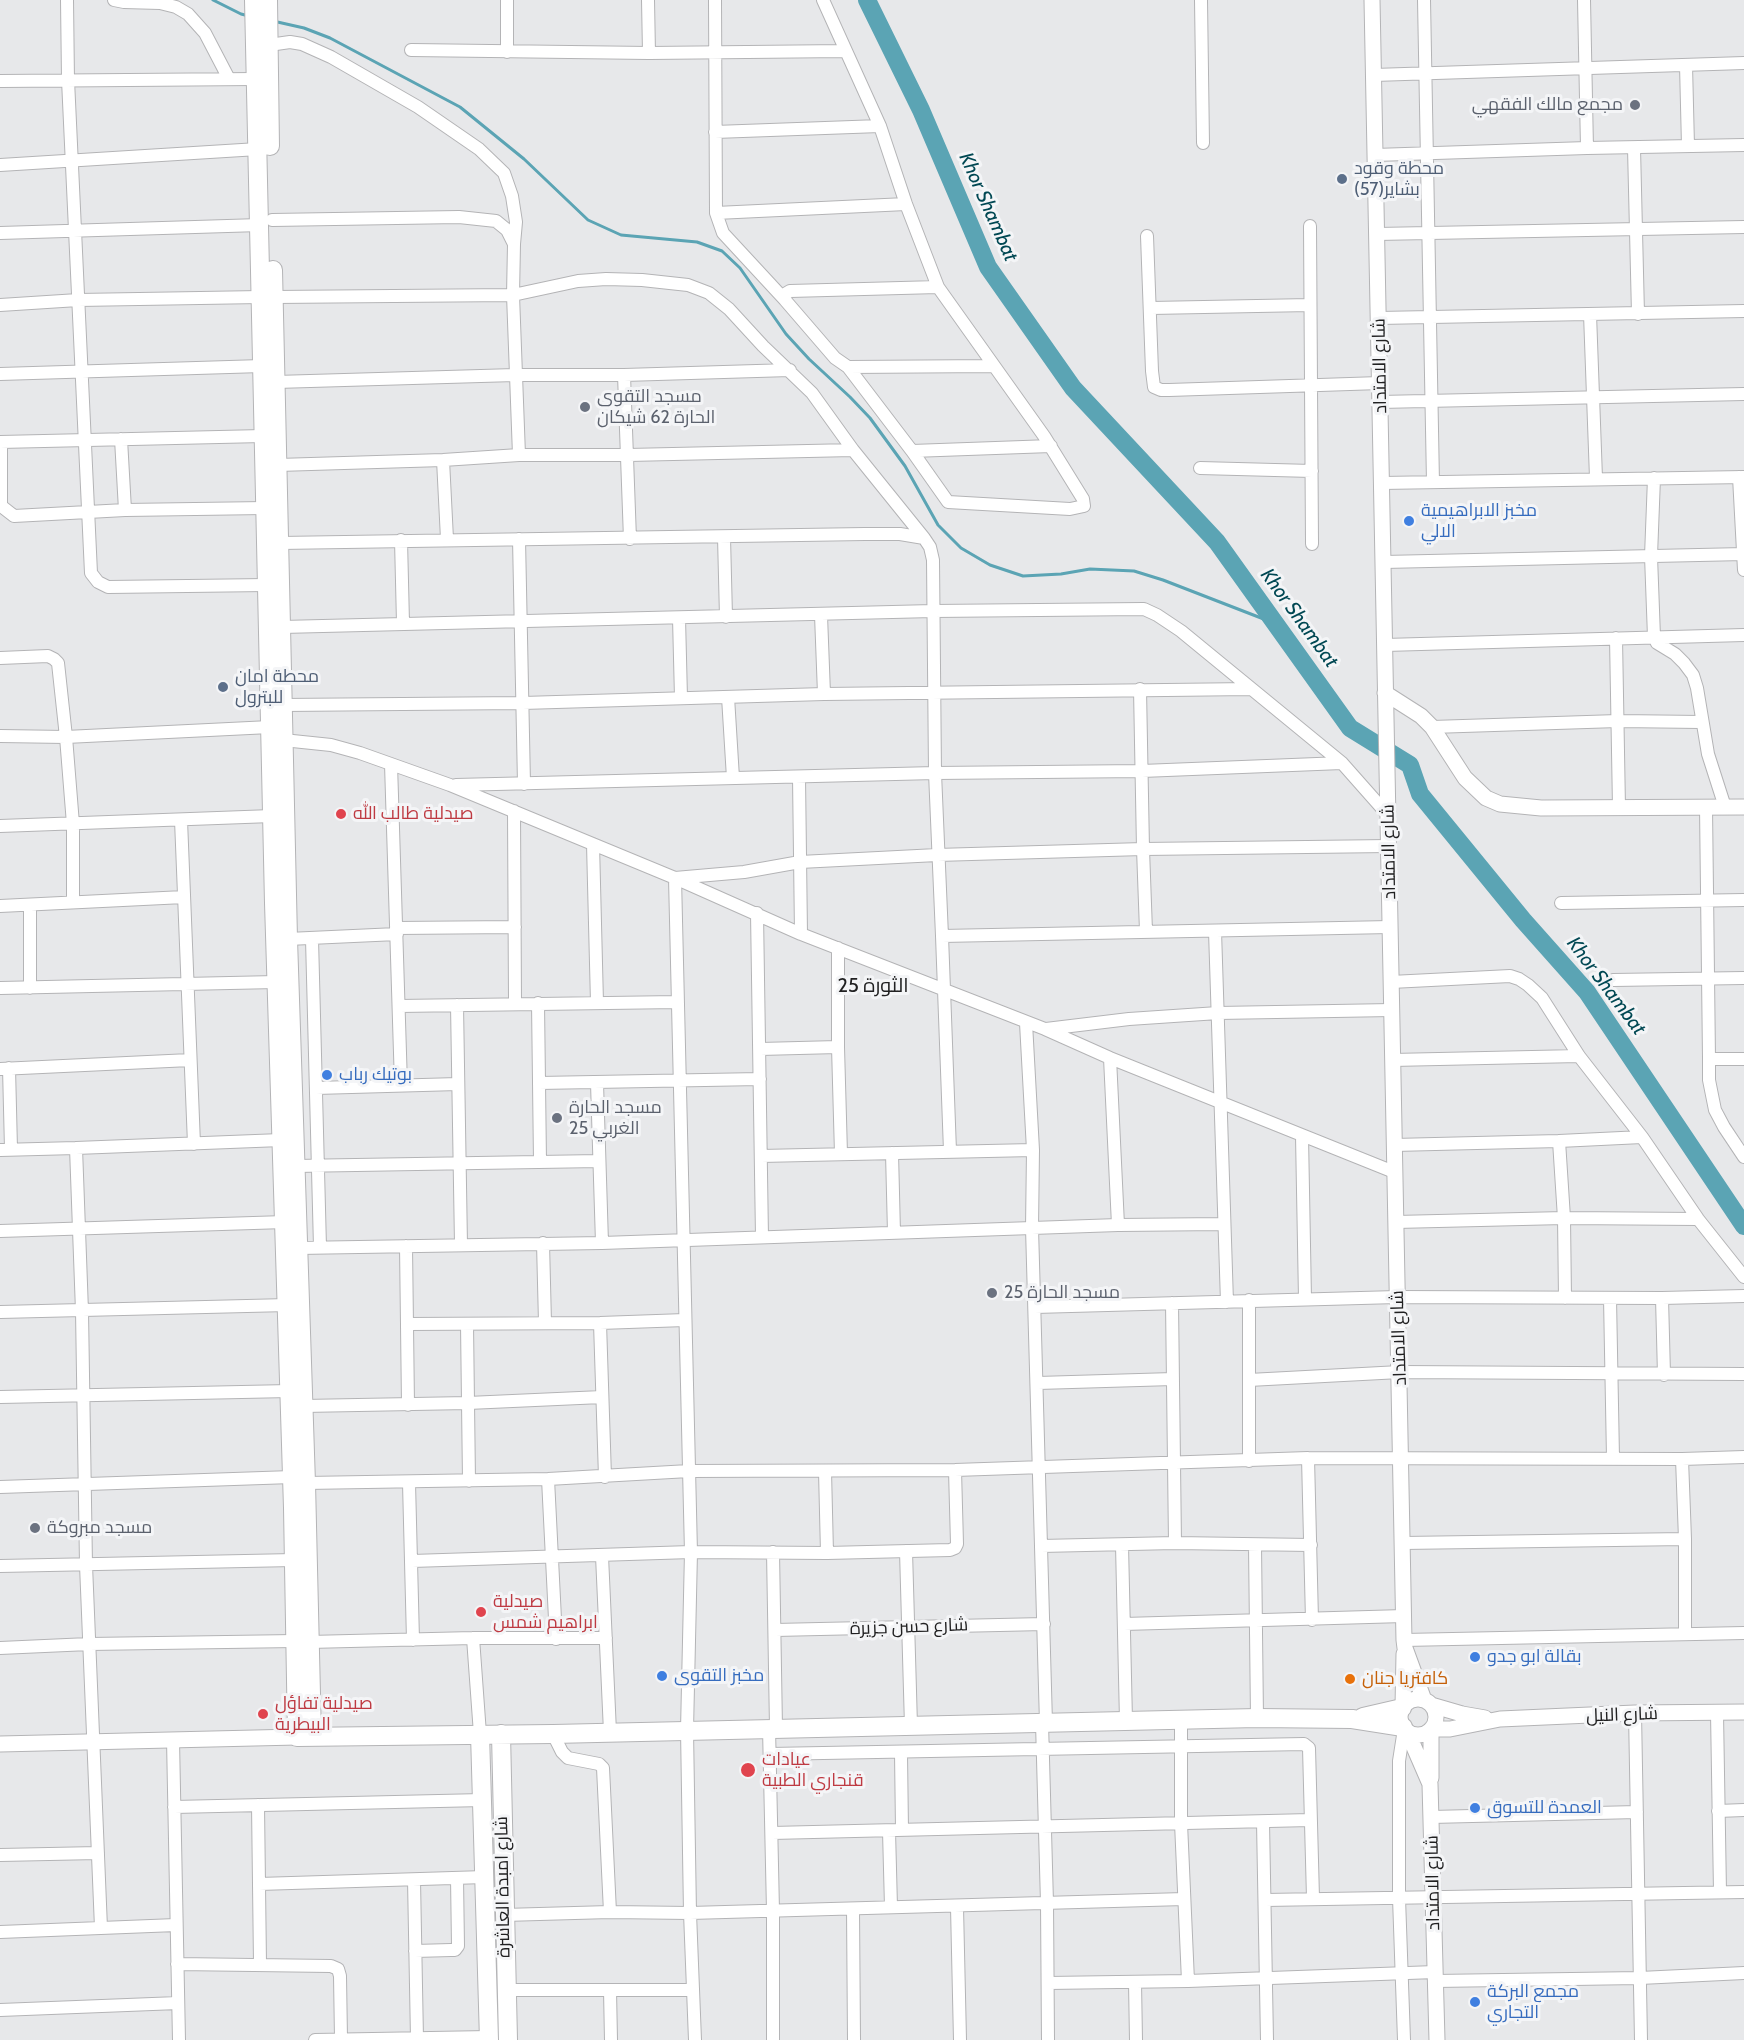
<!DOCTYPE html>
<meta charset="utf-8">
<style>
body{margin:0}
canvas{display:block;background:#e7e8ea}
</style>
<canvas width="1744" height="2040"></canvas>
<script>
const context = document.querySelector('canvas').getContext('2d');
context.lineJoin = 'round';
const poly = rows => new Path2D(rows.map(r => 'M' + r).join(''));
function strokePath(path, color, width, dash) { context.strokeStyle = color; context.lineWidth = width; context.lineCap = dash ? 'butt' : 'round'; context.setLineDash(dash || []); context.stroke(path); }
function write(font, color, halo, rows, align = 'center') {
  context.font = font + ' Cabin,Cairo,sans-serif'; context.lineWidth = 6; context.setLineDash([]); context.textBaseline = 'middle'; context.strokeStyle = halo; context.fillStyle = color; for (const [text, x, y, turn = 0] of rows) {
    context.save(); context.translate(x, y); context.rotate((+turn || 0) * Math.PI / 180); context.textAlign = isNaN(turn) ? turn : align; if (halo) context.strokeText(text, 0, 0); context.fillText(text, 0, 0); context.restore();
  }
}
const stream = poly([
 [213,0,241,14,249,16],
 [273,21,304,28,330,38,460,107,524,159,588,220,621,235,697,242,722,251,740,268,786,334,809,359,850,397,870,418,905,466,938,525,961,548,990,565,1023,576,1061,574,1090,569,1134,571,1163,580,1274,623]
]);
const river = poly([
 [867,0,921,110,988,267,1073,388,1217,542,1350,728,1410,765,1420,794,1523,920,1587,992,1744,1226]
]);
const minor = poly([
 [67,0,68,80,91,573,98,582,108,587,267,585],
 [114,0,124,2,160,3,176,7,188,14,205,33,229,79],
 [507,0,507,52],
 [648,0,649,53],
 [715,0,716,213,723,233,785,300],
 [823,0,880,126,906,204,938,287,1044,436,1083,499,1084,506,1070,509,948,502,912,451],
 [1201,0,1203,143],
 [1424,0,1433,482],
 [1584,0,1587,148],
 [269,45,290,42,302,44,331,57,418,107,479,149,504,173,512,196,516,222,514,244],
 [411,50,649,53,845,51],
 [1686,65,1688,146],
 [1374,75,1744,63],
 [0,81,256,79],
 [715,132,880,126],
 [1634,148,1638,314],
 [1375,155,1587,148,1744,145],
 [0,165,258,149],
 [716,213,906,204],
 [272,220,459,217,496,221,507,230,514,244,513,295,519,455],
 [1310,226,1312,544],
 [0,233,260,225],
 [1377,234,1744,227],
 [1147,236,1152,371,1154,387,1161,390,1169,390,1380,383],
 [938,287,790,291,785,294,785,300,835,358,848,367,994,366],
 [274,297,513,295,578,281,606,279,642,280,688,285,709,293,729,309,763,346,812,393,853,450,924,538],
 [0,305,78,300,261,297],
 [1151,308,1310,305],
 [1590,314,1596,478],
 [1379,318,1744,311],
 [848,367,912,451,1051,446],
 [0,374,262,366],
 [624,375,630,539],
 [276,382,515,375,624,375,790,370],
 [1380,402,1744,394],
 [121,439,125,510],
 [0,442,263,436],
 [1,442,1,506],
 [443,460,447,539],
 [278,465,443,460,519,455,628,455,853,450],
 [1200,468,1312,471],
 [1739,477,1744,570],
 [1654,478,1651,556,1654,637,1657,643,1675,654,1684,663,1693,675,1697,688,1708,754,1725,807],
 [1382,483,1744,477],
 [0,505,14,516,125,510,265,508],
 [724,537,726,617],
 [519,539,524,784],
 [401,540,403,623],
 [280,543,865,534,900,534,924,538,930,547,933,560,935,773,942,936],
 [1384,562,1744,554],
 [821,615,824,694],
 [679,618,681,698],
 [282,627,933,611,1144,609,1157,615,1181,631,1342,763,1388,815],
 [1616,638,1619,808],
 [1385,645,1744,635],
 [0,658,48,656,54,659,58,663,66,737,73,824,73,902],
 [1140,689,1143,849,1146,931],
 [728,697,733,778],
 [282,705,523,703,824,694,1251,689],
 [1432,727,1618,721,1701,722],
 [0,736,66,737,270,727],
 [283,740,331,745,360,753,450,785,675,878,801,934,1045,1029,1110,1058,1394,1172],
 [391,764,401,1085],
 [799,777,801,934],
 [456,785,935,773,1142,771,1342,763],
 [1706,807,1709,1059],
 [514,811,515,1003],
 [181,820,194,1144],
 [0,826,272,816],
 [593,844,597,1003],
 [1561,903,1744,900],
 [0,906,184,897],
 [757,913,762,1237],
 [396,928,515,927],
 [1215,931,1227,1302],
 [288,939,397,934],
 [312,939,320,1247],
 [1613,980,1744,978],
 [1391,982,1510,976,1519,979,1528,985,1542,998,1579,1056,1642,1137],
 [0,988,276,982],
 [30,988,30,906],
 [538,1003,540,1162],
 [457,1005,461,1245],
 [399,1006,677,1002],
 [1026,1023,1033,1150,1032,1228,1046,1723],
 [1046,1029,1129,1019,1218,1013,1392,1010],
 [838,1047,841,1154],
 [760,1049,838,1047,838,948],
 [1110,1058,1118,1225],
 [1744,1059,1709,1059,1709,1080,1715,1110,1724,1127,1744,1157],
 [1392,1060,1579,1056],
 [9,1068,11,1149],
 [0,1069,190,1060],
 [539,1083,760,1079],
 [597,1083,602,1243],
 [316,1088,458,1084],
 [1302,1136,1305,1299],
 [1559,1141,1564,1218,1565,1298],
 [1394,1145,1559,1141,1642,1137,1698,1219,1744,1277],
 [0,1150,76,1148],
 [950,1151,942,936,1390,927],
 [892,1153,894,1233],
 [761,1156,1033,1150],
 [295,1166,599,1161],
 [1396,1222,1564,1218,1698,1219],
 [0,1231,285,1222],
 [543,1243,545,1323],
 [406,1246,408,1405],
 [298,1248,602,1243,1118,1225,1223,1224],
 [1610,1298,1613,1458],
 [1662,1298,1664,1375],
 [1249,1300,1249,1461],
 [1172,1303,1175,1543],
 [1035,1307,1397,1297,1662,1298,1744,1296],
 [0,1312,288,1305],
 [600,1323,605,1477],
 [407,1324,600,1323,685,1320],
 [467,1324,469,1481],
 [1249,1380,1400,1372,1744,1374],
 [1038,1383,1173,1379],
 [0,1397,290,1391],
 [303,1406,468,1403,602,1397],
 [1308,1458,1312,1620],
 [1682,1459,1685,1539,1685,1632],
 [825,1471,827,1553],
 [548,1479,556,1639],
 [306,1483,548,1479,689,1471,955,1470,1308,1458,1682,1459,1744,1457],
 [409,1483,413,1640],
 [0,1487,292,1477],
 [1403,1543,1685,1539],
 [1122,1545,1126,1721],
 [1255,1545,1257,1718],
 [1041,1546,1175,1543,1311,1545],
 [906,1551,911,1726],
 [773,1552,776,1728],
 [602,1556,610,1732],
 [412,1561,691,1552,827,1553,950,1550,955,1548,957,1544,955,1470],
 [0,1566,294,1560],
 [1124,1624,1404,1616],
 [775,1630,1044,1624],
 [473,1638,480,1734],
 [1404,1640,1744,1633],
 [309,1642,473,1638,606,1638],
 [0,1648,89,1644,295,1641],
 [1635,1713,1641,2040],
 [1717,1713,1720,1892],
 [1181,1720,1181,1823,1188,1981],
 [1042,1723,1047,1903,1048,2040],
 [769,1728,773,1911,773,2040],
 [553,1734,562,1752,568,1758,599,1764,603,1768,610,1912],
 [173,1740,179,2040],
 [901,1753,902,1830],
 [770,1754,1304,1744,1309,1748,1313,1898],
 [258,1805,260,1964],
 [174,1807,483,1800],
 [1718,1811,1744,1810],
 [1431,1817,1637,1812],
 [1263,1822,1267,2040],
 [889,1831,891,1907],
 [772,1833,1310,1820],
 [0,1855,98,1853],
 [414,1880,417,2039],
 [259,1884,485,1877],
 [1265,1900,1744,1892],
 [957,1907,960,2040],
 [853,1909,854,2040],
 [504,1915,610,1912,690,1913,1184,1899],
 [101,1928,86,1565,82,1311,76,1148,281,1140],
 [0,1932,176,1925],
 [415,1951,451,1950,455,1950,458,1946,457,1878],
 [177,1964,331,1966,338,1969,340,1976,341,2039],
 [1435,1981,1640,1978,1744,1973],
 [1135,1982,1136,2040],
 [1048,1983,1188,1981,1435,1972],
 [506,1990,693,1990],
 [610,1990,611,2040],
 [0,2010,178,2003],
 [315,2040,489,2037],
 [695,2040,690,1913,687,1730,691,1552,675,878,744,872,800,862,937,855,1143,849,1389,846],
 [1404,2040,1399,1898,1399,1761,1404,1729]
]);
const tertiary = poly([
 [1372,0,1404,1640,1405,1648,1424,1700],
 [1385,693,1421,716,1432,727,1465,778,1486,798,1500,804,1541,808,1744,807],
 '1400 1717a18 18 0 1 1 36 0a18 18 0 1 1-36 0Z',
 [1431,1705,1462,1714,1485,1718],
 [1403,1707,1404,1654],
 [1431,1729,1450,1729,1500,1719,1635,1713,1744,1712],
 [1407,1731,1430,1784,1437,2040],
 [0,1744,297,1737],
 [1431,1778,1431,1730]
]);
const secondary = poly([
 [254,0,274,903,293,1508,297,1737,553,1734,1257,1718,1352,1719,1403,1727],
 [268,0,270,146],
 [273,270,288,939,306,1483,312,1737],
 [1363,1717,1402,1708],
 [480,1734,489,2040],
 [501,1734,508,2040]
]);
const markers = [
 [1635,105,6,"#6b7280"],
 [1342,179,6,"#5c6f8a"],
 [585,407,6,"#6b7280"],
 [1409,521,6,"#3f7fe0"],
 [223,687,6,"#5c6f8a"],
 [341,814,6,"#e0444e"],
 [327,1075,6,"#3f7fe0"],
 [557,1118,6,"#6b7280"],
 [992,1293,6,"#6b7280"],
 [35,1528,6,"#6b7280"],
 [481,1612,6,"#e0444e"],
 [1475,1657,6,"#3f7fe0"],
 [662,1676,6,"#3f7fe0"],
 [1350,1679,6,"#e8710a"],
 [263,1714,6,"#e0444e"],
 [748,1770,8,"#e0444e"],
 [1475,1808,6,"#3f7fe0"],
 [1475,2002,6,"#3f7fe0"]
];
const worshipNames = [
 ["مجمع مالك الفقهي",1623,105,"right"],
 ["مسجد التقوى",597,397],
 ["الحارة 62 شيكان",597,418],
 ["مسجد الحارة",569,1108],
 ["25 الغربي",569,1129],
 ["مسجد الحارة 25",1004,1293],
 ["مسجد مبروكة",47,1528]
];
const serviceNames = [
 ["محطة وقود",1354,169],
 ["بشاير(57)",1354,190],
 ["محطة امان",235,677],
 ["للبترول",235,698]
];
const streetNames = [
 ["شارع الامتداد",1380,366,-91],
 ["شارع الامتداد",1389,852,-91],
 ["شارع الامتداد",1399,1338,-92],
 ["شارع حسن جزيرة",909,1627,-2],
 ["شارع النيل",1622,1715,-2],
 ["شارع الامتداد",1433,1883,-91],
 ["شارع امبدة العاشرة",503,1887,-91]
];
const shopNames = [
 ["مخبز الابراهيمية",1421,511],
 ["الالي",1421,532],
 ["بوتيك رباب",339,1075],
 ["بقالة ابو جدو",1487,1657],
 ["مخبز التقوى",674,1676],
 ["العمدة للتسوق",1487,1808],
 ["مجمع البركة",1487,1992],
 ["التجاري",1487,2013]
];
const healthNames = [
 ["صيدلية طالب الله",353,814],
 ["صيدلية",493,1602],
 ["ابراهيم شمس",493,1623],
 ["صيدلية تفاؤل",275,1704],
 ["البيطرية",275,1725],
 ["عيادات",762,1760],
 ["قنجاري الطبية",762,1781]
];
const foodNames = [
 ["كافتريا جنان",1362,1679]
];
const waterNames = [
 ["Khor Shambat",988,207,66],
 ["Khor Shambat",1299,618,54],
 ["Khor Shambat",1606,986,53]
];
const neighbourhoodNames = [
 ["الثورة 25",873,986]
];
strokePath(stream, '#5ba4b4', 3);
strokePath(river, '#5ba4b4', 18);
strokePath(minor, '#b4b4b6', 14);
strokePath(tertiary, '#b4b4b6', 17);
strokePath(secondary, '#b4b4b6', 20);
strokePath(minor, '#fff', 12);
strokePath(tertiary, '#fff', 15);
strokePath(secondary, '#fff', 18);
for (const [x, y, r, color] of markers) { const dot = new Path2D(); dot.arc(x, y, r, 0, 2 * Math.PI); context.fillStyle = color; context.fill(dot); strokePath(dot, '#f4f5f7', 2); }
write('18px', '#5b616d', '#f4f5f7', worshipNames, 'left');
write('18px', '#4e5e75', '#f4f5f7', serviceNames, 'left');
write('18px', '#212122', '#f4f5f7', streetNames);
write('18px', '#366cbe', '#f4f5f7', shopNames, 'left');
write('18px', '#be3a42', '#f4f5f7', healthNames, 'left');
write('18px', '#c56008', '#f4f5f7', foodNames, 'left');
write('italic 20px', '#014853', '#f4f5f7', waterNames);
write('20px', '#212122', '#f4f5f7', neighbourhoodNames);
</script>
